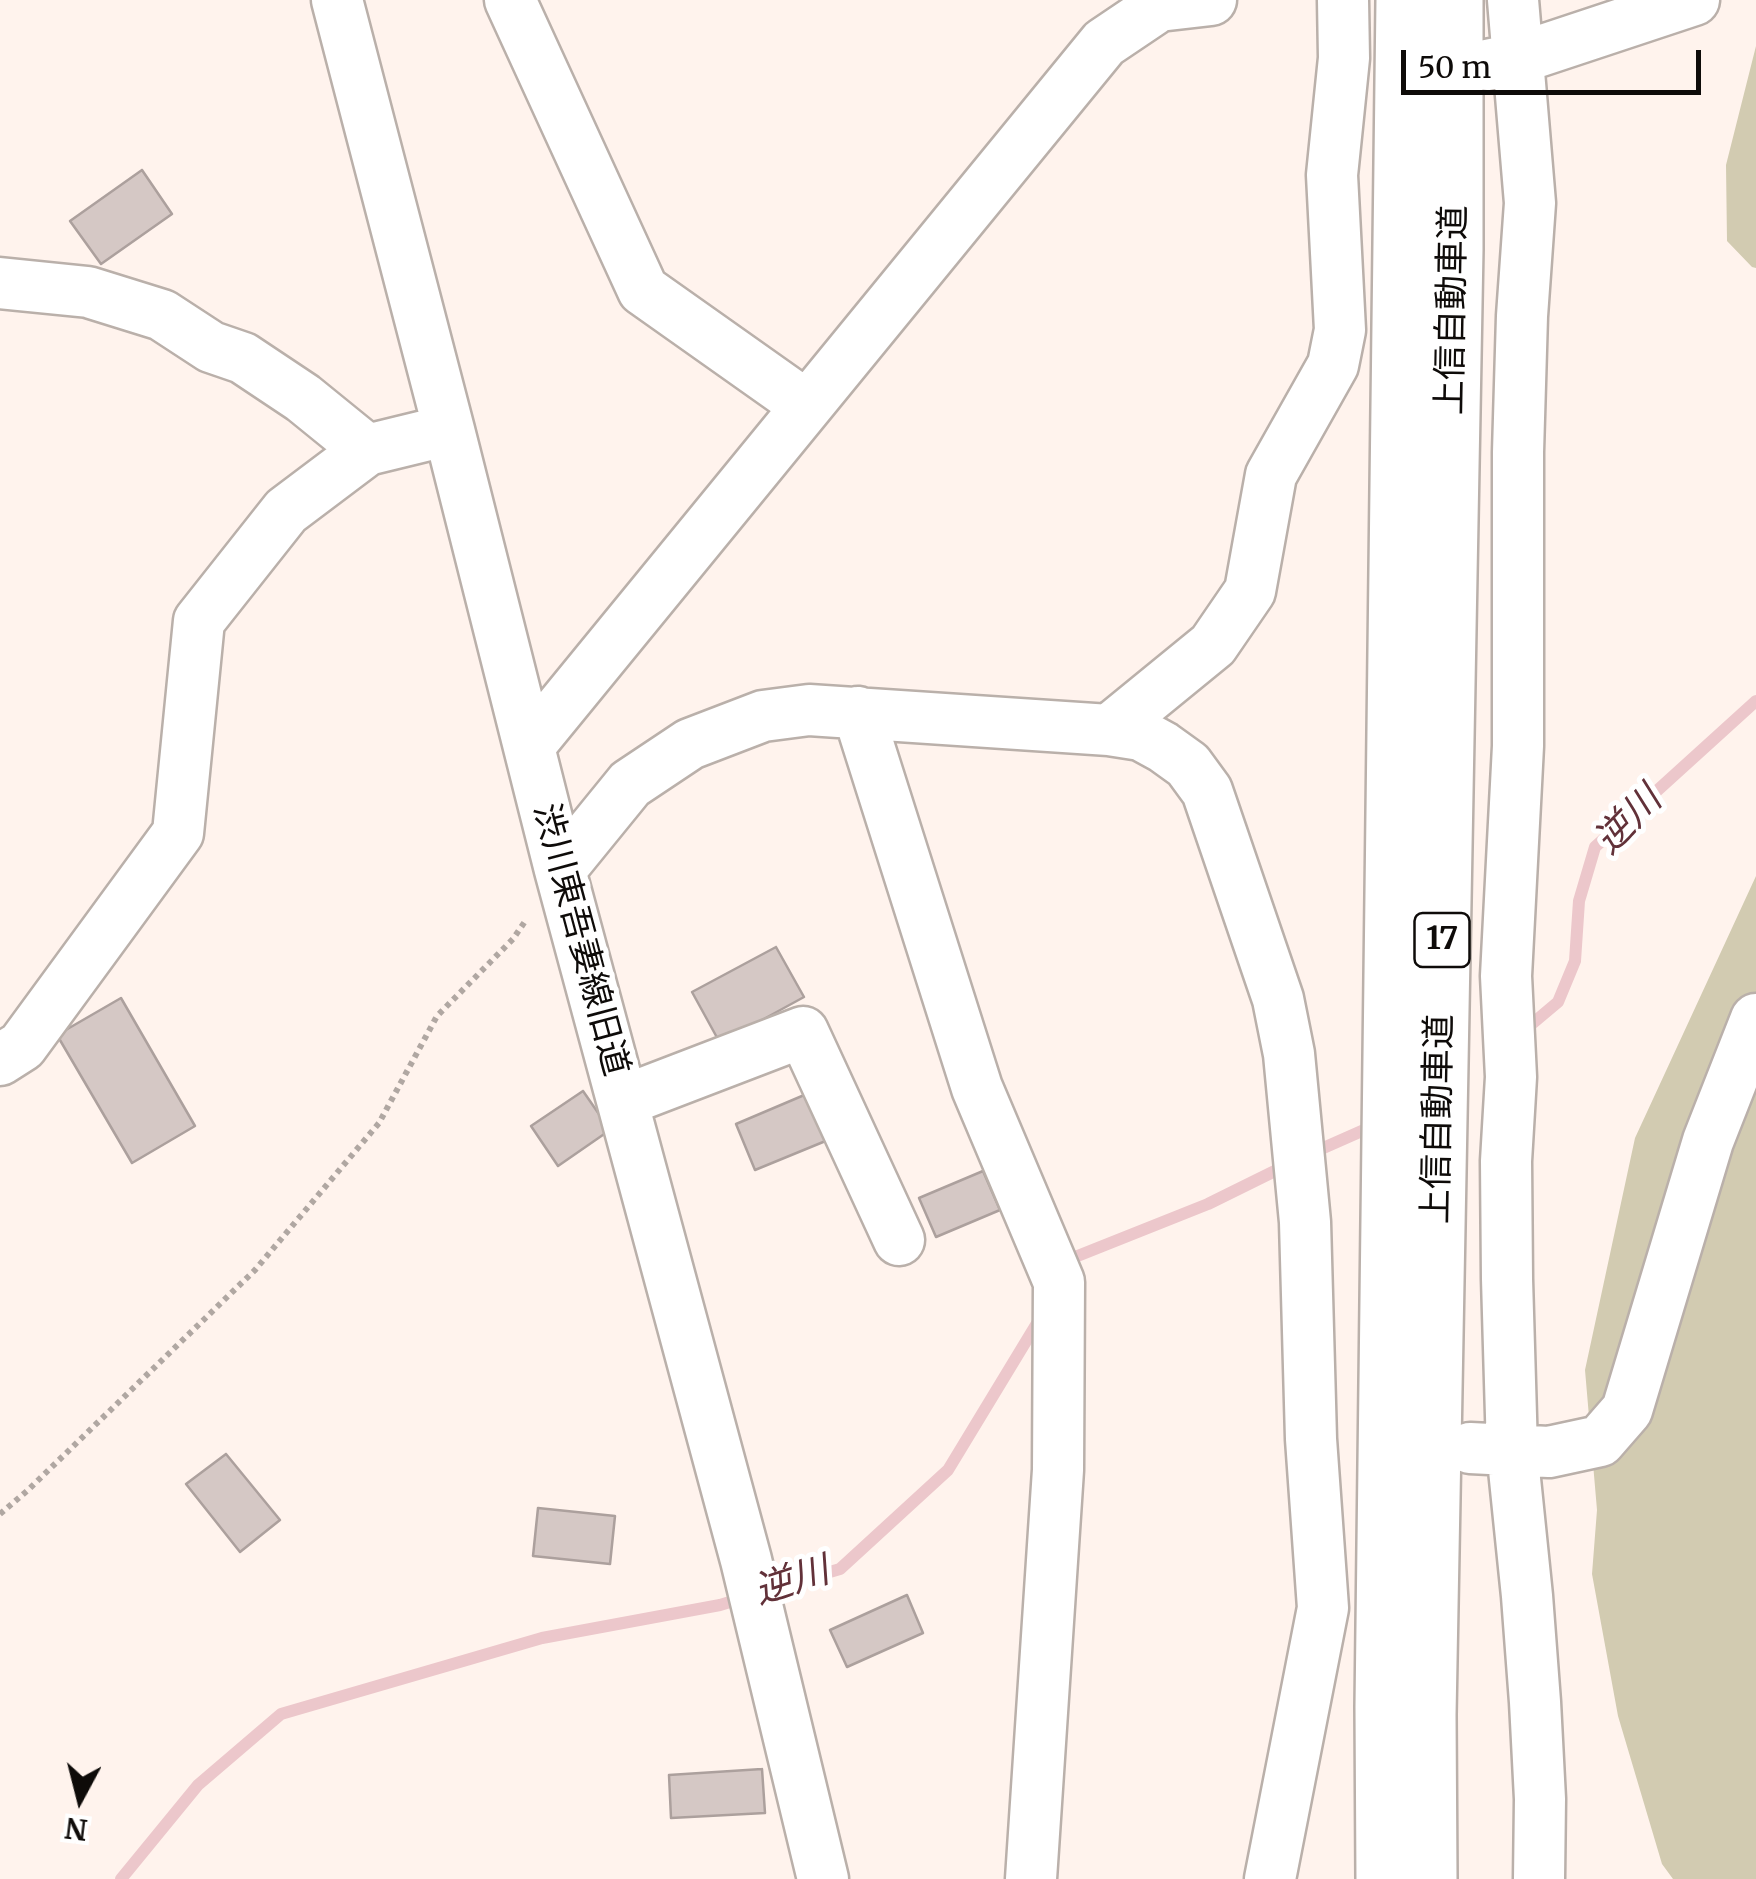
<!DOCTYPE html>
<meta charset="utf-8">
<style>
body{margin:0}
#map{position:relative;width:1756px;height:1879px;overflow:hidden;background:#fff3ed;font-family:Merriweather,serif}
canvas{display:block}
.north{position:absolute;left:30px;top:1749px;width:100px;height:100px;-webkit-text-stroke:8px #fff;paint-order:stroke;rotate:187deg;font-size:28px;font-weight:700;line-height:40px;text-align:center;color:#0e0b09}
.north::after{content:'';display:block;margin:auto;width:35px;height:45px;background:#0e0b09;clip-path:polygon(50% 0,100% 100%,50% 72%,0 100%)}
.scale{position:absolute;left:1401px;top:50px;width:300px;height:45px;box-sizing:border-box;border:5px solid #0e0b09;border-top:0;padding-left:12px;font-size:30px;line-height:35px;white-space:nowrap;color:#0e0b09;-webkit-text-stroke:8px #fff;paint-order:stroke}
</style>
<div id="map">
<canvas width="1756" height="1879"></canvas>
<div class="north">N</div>
<div class="scale">50 m</div>
</div>
<script>
const context = document.querySelector('canvas').getContext('2d');
context.lineJoin = 'round';
function paint(path, color) { context.fillStyle = color; context.fill(path, 'evenodd'); }
const poly = rows => new Path2D(rows.map(r => 'M' + r).join(''));
function strokePath(path, color, width, dash) { context.strokeStyle = color; context.lineWidth = width; context.lineCap = dash ? 'butt' : 'round'; context.setLineDash(dash || []); context.stroke(path); }
function write(font, color, halo, rows, align = 'center') {
  context.font = font + ' Merriweather,"Noto Sans JP",serif'; context.lineWidth = 10; context.setLineDash([]); context.textBaseline = 'middle'; context.strokeStyle = halo; context.fillStyle = color; for (const [text, x, y, turn = 0] of rows) {
    context.save(); context.translate(x, y); context.rotate((+turn || 0) * Math.PI / 180); context.textAlign = isNaN(turn) ? turn : align; if (halo) context.strokeText(text, 0, 0); context.fillText(text, 0, 0); context.restore();
  }
}
const green = poly([
 [1756,46,1756,268,1752,267,1727,241,1726,165],
 [1756,876,1756,1879,1673,1879,1662,1864,1618,1716,1592,1574,1597,1510,1585,1370,1635,1138]
]);
const stream = poly([
 [1533,1023,1558,1002,1575,961,1579,901,1595,847,1756,701],
 [1312,1153,1364,1130],
 [1067,1271,1075,1257,1208,1204,1289,1164],
 [762,1592,840,1569,948,1470,1042,1315],
 [121,1879,198,1785,281,1714,542,1638,720,1605,743,1598]
]);
const building = poly([
 [142,170,172,214,101,264,70,221,142,170],
 [776,947,804,997,720,1043,692,992,776,947],
 [121,998,195,1126,132,1163,57,1035,121,998],
 [583,1091,610,1130,558,1166,531,1126,583,1091],
 [809,1093,828,1140,755,1170,736,1124,809,1093],
 [983,1171,1000,1210,936,1237,919,1198,983,1171],
 [226,1454,280,1520,240,1552,186,1484,226,1454],
 [538,1508,615,1516,610,1564,533,1556,538,1508],
 [907,1595,923,1633,847,1667,830,1630,907,1595],
 [762,1769,765,1813,671,1818,669,1775,762,1769]
]);
const path = poly([
 [0,1514,27,1491,255,1270,379,1123,437,1016,513,939,526,920]
]);
const minor = poly([
 [337,0,449,430,560,870,746,1560,823,1879],
 [510,0,643,290,807,406],
 [1513,0,1530,203,1522,316,1518,452,1518,746,1506,976,1511,1077,1506,1161,1507,1279,1512,1450,1527,1596,1535,1702,1540,1799,1539,1879],
 [1487,65,1516,59,1694,0],
 [0,283,88,292,162,315,211,347,243,358,303,398,367,450,449,430],
 [858,712,977,1088,1059,1282,1058,1470,1031,1879],
 [1109,730,1213,645,1250,591,1271,475,1333,365,1340,330,1332,175,1344,58,1343,0],
 [529,746,1104,43,1159,6,1211,0],
 [560,870,630,784,690,744,763,716,809,710,1109,730,1141,735,1163,747,1188,765,1207,791,1278,999,1289,1054,1305,1222,1311,1439,1323,1608,1270,1879],
 [0,1060,22,1046,178,833,199,621,286,511,367,450],
 [623,1101,803,1032,899,1240],
 [1470,1448,1549,1452,1600,1441,1627,1410,1708,1141,1756,1019]
]);
const highway = poly([
 [1384,1879,1383,1706,1404,0],
 [1429,1879,1428,1714,1455,249,1455,0]
]);
const shields = [
 [1442,940,55]
];
const shieldNames = [
 ["17",1442,940]
];
const streetNames = [
 ["上信自動車道",1453,310,-89],
 ["渋川東吾妻線旧道",580,940,75],
 ["上信自動車道",1439,1119,-89]
];
const waterNames = [
 ["逆川",1629,821,-46],
 ["逆川",792,1582,-18]
];
paint(green, '#d2cbb1');
strokePath(stream, '#ecc7cb', 12);
paint(building, '#d5c8c5');
strokePath(building, '#aca09d', 2.5);
strokePath(minor, '#bab0aa', 55);
strokePath(highway, '#bab0aa', 60);
strokePath(path, '#b0a7a2', 6, [5, 5]);
strokePath(minor, '#fff', 50);
strokePath(highway, '#fff', 55);
for (const [x, y, w] of shields) { const box = new Path2D(); box.roundRect(x - w / 2, y - 27, w, 54, 8); context.fillStyle = '#fff'; context.fill(box); strokePath(box, '#0e0b09', 2.5); }
write('bold 32px', '#0e0b09', null, shieldNames);
write('35px', '#0e0b09', '#fff', streetNames);
write('italic 38px', '#623139', '#fff', waterNames);
</script>
